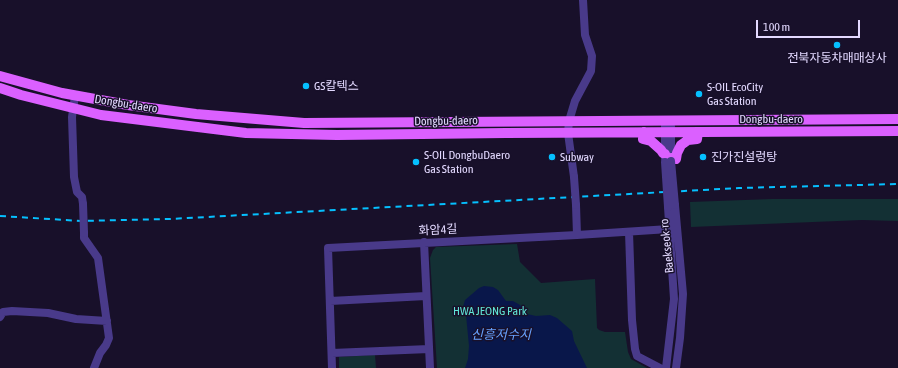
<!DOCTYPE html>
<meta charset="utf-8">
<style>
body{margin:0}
#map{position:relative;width:898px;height:368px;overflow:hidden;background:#18102a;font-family:"Asap Condensed",sans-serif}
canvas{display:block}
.scale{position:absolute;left:756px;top:20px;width:104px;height:18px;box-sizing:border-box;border:2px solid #e3d9ff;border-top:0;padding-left:5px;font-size:12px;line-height:14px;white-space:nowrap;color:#e3d9ff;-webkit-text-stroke:3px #18102a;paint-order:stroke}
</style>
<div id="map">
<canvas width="898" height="368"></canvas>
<div class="scale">100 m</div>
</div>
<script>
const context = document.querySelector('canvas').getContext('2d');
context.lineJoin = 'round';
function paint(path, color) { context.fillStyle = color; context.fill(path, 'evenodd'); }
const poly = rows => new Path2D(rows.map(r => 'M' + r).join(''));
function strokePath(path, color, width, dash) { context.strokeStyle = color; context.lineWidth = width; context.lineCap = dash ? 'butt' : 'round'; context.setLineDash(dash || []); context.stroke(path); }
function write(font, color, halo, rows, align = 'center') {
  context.font = font + ' "Asap Condensed","Noto Sans KR",sans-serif'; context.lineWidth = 3; context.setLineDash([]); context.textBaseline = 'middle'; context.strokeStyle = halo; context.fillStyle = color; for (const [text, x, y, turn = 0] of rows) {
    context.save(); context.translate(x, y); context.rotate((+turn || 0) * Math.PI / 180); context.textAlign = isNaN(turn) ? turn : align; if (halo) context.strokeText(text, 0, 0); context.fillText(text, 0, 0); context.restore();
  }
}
const green = poly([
 [772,199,898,199,898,221,862,220,691,227,690,202],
 [517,244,520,262,541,283,595,279,597,328,599,330,605,332,625,332,628,352,631,359,647,368,437,368,430,258,433,250,436,247],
 [375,355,376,368,339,368,339,357]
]);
const water = poly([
 [484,286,493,287,498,290,506,301,513,301,520,305,527,314,536,316,550,315,557,318,572,331,574,341,587,368,465,368,468,359,469,346,466,315,462,310,465,300,479,288]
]);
const minor = poly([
 [75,96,72,117,74,177,77,192,82,197,83,204],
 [671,126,671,161],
 [665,158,665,121],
 [574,177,568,133,569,121,575,101,591,71,592,56,585,35,583,0],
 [576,205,577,235],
 [675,205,683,294,680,338,676,368],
 [629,232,632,320,635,349,637,356,660,368],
 [84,233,84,238,98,258,109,338,106,345,100,353,94,368],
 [424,242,430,368],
 [330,301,426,296],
 [0,317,3,312,12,311,48,313,76,319,107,321],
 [332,353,429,349],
 [332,368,328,248,577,235,669,229],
 [666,368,674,299,668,207]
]);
const primary = poly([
 [0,76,62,93,128,105,196,114,304,123,898,119],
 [0,88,21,95,101,115,246,133,337,135,506,133,898,131],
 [644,132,643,139,651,141,661,150,663,153,665,154],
 [671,158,676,159,677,153,681,145,688,140,697,139,698,132]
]);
const rail = poly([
 [0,216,82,221,170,219,739,188,898,184]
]);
const minorBridge = poly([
 [671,161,675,205],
 [665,162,668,207],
 [574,177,576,205],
 [83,204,84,233]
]);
const markers = [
 [837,45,4,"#05c0ff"],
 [306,86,4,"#05c0ff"],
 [699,94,4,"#05c0ff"],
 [552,157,4,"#05c0ff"],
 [703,157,4,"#05c0ff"],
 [416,162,4,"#05c0ff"]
];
const poiNames = [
 ["전북자동차매매상사",837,58,"center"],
 ["GS칼텍스",314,86],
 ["S-OIL EcoCity",707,87],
 ["Gas Station",707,101],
 ["S-OIL DongbuDaero",424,155],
 ["Gas Station",424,169],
 ["Subway",560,157],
 ["진가진설렁탕",711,157]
];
const streetNames = [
 ["Dongbu-daero",126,104,9],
 ["Dongbu-daero",771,119],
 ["Dongbu-daero",446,121,-1],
 ["화암4길",438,230,-3],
 ["Baekseok-ro",667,246,-96]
];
const parkNames = [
 ["HWA JEONG Park",490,311]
];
const waterNames = [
 ["신흥저수지",501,335]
];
paint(green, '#133034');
paint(water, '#09174a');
strokePath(minor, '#493a8a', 8);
strokePath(primary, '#db60ff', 10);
strokePath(rail, '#05c0ff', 2, [6, 5]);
strokePath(minorBridge, '#493a8a', 8);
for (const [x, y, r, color] of markers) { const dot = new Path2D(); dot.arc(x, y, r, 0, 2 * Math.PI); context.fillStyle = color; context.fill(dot); strokePath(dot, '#18102a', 1.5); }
write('12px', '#e3d9ff', '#18102a', poiNames, 'left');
write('12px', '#e3d9ff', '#18102a', streetNames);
write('12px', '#60e4d7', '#18102a', parkNames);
write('italic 13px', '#67a2ff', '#18102a', waterNames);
</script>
